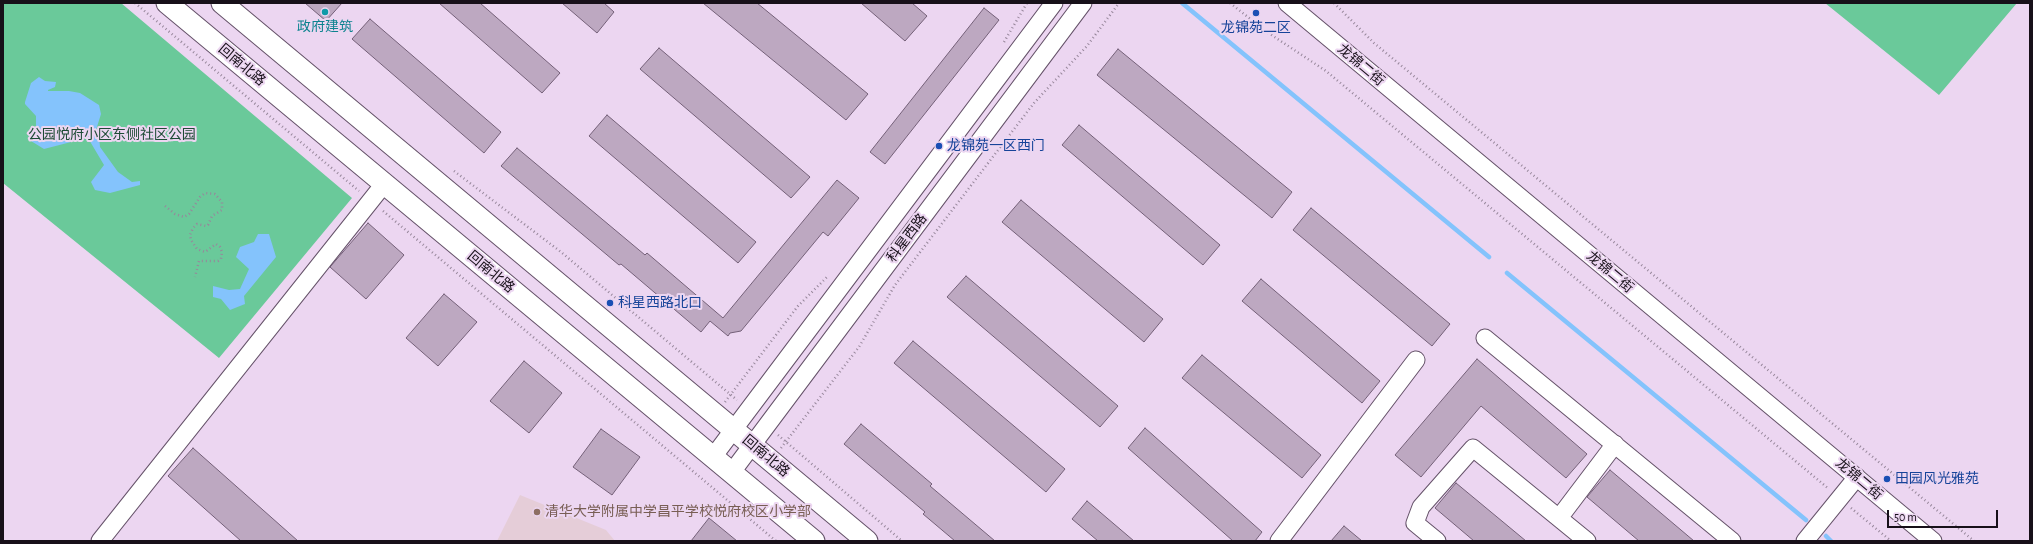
<!DOCTYPE html>
<meta charset="utf-8">
<style>
body{margin:0}
#map{position:relative;width:2033px;height:544px;overflow:hidden;background:#ecd6f1;font-family:"Alegreya Sans",sans-serif}
canvas{display:block}
.frame{position:absolute;inset:0;border:4px solid #171019;pointer-events:none}
.scale{position:absolute;left:1887px;top:510px;width:111px;height:18px;box-sizing:border-box;border:2px solid #171019;border-top:0;padding-left:5px;font-size:12px;line-height:14px;white-space:nowrap;color:#171019;-webkit-text-stroke:3px #ecd6f1;paint-order:stroke}
</style>
<div id="map">
<canvas width="2033" height="544"></canvas>
<div class="frame"></div>
<div class="scale">50 m</div>
</div>
<script>
const context = document.querySelector('canvas').getContext('2d');
context.lineJoin = 'round';
function paint(path, color) { context.fillStyle = color; context.fill(path, 'evenodd'); }
const poly = rows => new Path2D(rows.map(r => 'M' + r).join(''));
function strokePath(path, color, width, dash) { context.strokeStyle = color; context.lineWidth = width; context.lineCap = dash ? 'butt' : 'round'; context.setLineDash(dash || []); context.stroke(path); }
function write(font, color, halo, rows, align = 'center') {
  context.font = font + ' "Alegreya Sans","Noto Sans SC",sans-serif'; context.lineWidth = 4; context.setLineDash([]); context.textBaseline = 'middle'; context.strokeStyle = halo; context.fillStyle = color; for (const [text, x, y, turn = 0] of rows) {
    context.save(); context.translate(x, y); context.rotate((+turn || 0) * Math.PI / 180); context.textAlign = isNaN(turn) ? turn : align; if (halo) context.strokeText(text, 0, 0); context.fillText(text, 0, 0); context.restore();
  }
}
const education = poly([
 [520,495,606,530,615,541,497,541]
]);
const green = poly([
 [3,3,121,3,352,198,219,358,3,183],
 [1825,3,2017,3,1939,95]
]);
const water = poly([
 [39,77,45,81,56,82,55,87,48,90,48,91,69,91,80,93,99,105,101,114,96,130,99,137,100,147,118,172,132,182,140,181,140,185,110,193,95,190,91,182,104,165,88,138,81,135,71,142,44,149,31,141,36,129,36,116,25,104,25,102,31,83],
 [258,234,269,234,276,257,244,296,245,304,230,310,221,299,213,297,213,286,229,290,240,289,249,269,236,257,240,247,254,242]
]);
const stream = poly([
 [1182,3,1489,257],
 [1507,273,1806,520],
 [1826,536,1831,541]
]);
const building = poly([
 [305,3,342,3,326,21,305,3],
 [439,3,480,3,560,73,542,93,439,3],
 [562,3,604,3,614,12,597,33,562,3],
 [703,3,757,3,868,94,846,120,703,3],
 [861,3,912,3,927,16,905,41,861,3],
 [984,8,999,20,885,164,870,152,984,8],
 [370,19,501,132,484,153,352,39,370,19],
 [659,48,810,177,791,198,640,69,659,48],
 [1118,49,1292,192,1272,218,1097,75,1118,49],
 [607,115,756,242,738,263,589,136,607,115],
 [1079,125,1220,245,1203,265,1062,145,1079,125],
 [517,148,645,255,647,253,723,318,837,180,859,198,828,236,823,232,741,331,730,333,728,336,710,321,701,332,621,264,619,265,501,166,517,148],
 [1021,200,1163,319,1144,342,1002,222,1021,200],
 [1311,208,1450,324,1432,346,1293,230,1311,208],
 [368,223,404,255,366,299,330,267,368,223],
 [966,276,1118,406,1100,427,947,297,966,276],
 [1261,279,1380,381,1362,403,1242,301,1261,279],
 [444,294,477,322,438,366,406,338,444,294],
 [913,341,1065,469,1046,492,894,363,913,341],
 [1202,355,1321,455,1302,478,1182,378,1202,355],
 [1477,359,1587,454,1566,478,1481,406,1421,477,1395,455,1477,359],
 [524,361,562,393,529,433,490,401,524,361],
 [861,424,932,484,930,486,995,541,955,541,923,514,925,512,844,444,861,424],
 [1145,428,1262,532,1255,541,1233,541,1128,448,1145,428],
 [601,429,640,457,612,495,573,467,601,429],
 [193,448,298,541,241,541,168,476,193,448],
 [1610,470,1694,541,1639,541,1587,497,1610,470],
 [1456,483,1526,541,1474,541,1435,508,1456,483],
 [1087,501,1134,541,1098,541,1072,519,1087,501],
 [709,518,737,541,691,541,709,518],
 [1344,526,1362,541,1331,541,1344,526]
]);
const path = poly([
 [135,3,359,191],
 [1230,3,1267,32,1326,71,1829,489],
 [1334,3,1374,43,1974,541],
 [1004,42,1027,3],
 [454,171,561,252,737,400],
 [165,206,175,214,184,217,189,214,200,197,205,193,215,194,222,202,222,210,212,216,208,225,206,226,197,224,193,228,190,235,191,240,197,249,205,252,216,244,220,247,222,252,221,259,218,261,199,261,195,277],
 [383,211,776,541],
 [725,402,798,306,828,276],
 [778,435,902,541],
 [781,448,859,347,895,285,1034,103,1087,46,1119,3],
 [1851,508,1891,541]
]);
const minor = poly([
 [1287,3,1933,541],
 [1485,338,1732,541],
 [713,457,1054,3],
 [732,472,1083,3],
 [1559,518,1615,444],
 [100,541,384,184],
 [1279,541,1416,360],
 [1437,541,1415,523,1421,507,1473,448,1587,541],
 [1805,541,1857,477]
]);
const major = poly([
 [167,3,814,541],
 [222,3,867,541]
]);
const markers = [
 [325,12,4,"#0f9aa8"],
 [1256,13,4,"#1a4fb4"],
 [939,146,4,"#1a4fb4"],
 [610,303,4,"#1a4fb4"],
 [1887,479,4,"#1a4fb4"],
 [537,512,4,"#8d6e63"]
];
const cultureNames = [
 ["政府建筑",325,27]
];
const transitNames = [
 ["龙锦苑二区",1256,28,"center"],
 ["龙锦苑一区西门",947,146],
 ["科星西路北口",618,303],
 ["田园风光雅苑",1895,479]
];
const streetNames = [
 ["回南北路",242,65,40],
 ["龙锦二街",1361,65,40],
 ["科星西路",907,238,-53],
 ["回南北路",491,272,40],
 ["龙锦二街",1610,272,40],
 ["回南北路",766,456,40],
 ["龙锦二街",1859,479,40]
];
const parkNames = [
 ["公园悦府小区东侧社区公园",112,135]
];
const educationNames = [
 ["清华大学附属中学昌平学校悦府校区小学部",545,512]
];
paint(education, '#e5cdd8');
paint(green, '#6ac99a');
paint(water, '#84c3fc');
strokePath(stream, '#84c3fc', 4.5);
paint(building, '#bda8c1');
strokePath(building, '#746078', 1);
strokePath(minor, '#655269', 19);
strokePath(major, '#655269', 23);
strokePath(path, '#97879b', 2.5, [1, 3]);
strokePath(minor, '#fff', 17);
strokePath(major, '#fff', 21);
for (const [x, y, r, color] of markers) { const dot = new Path2D(); dot.arc(x, y, r, 0, 2 * Math.PI); context.fillStyle = color; context.fill(dot); strokePath(dot, '#ecd6f1', 1.5); }
write('14px', '#0d838f', '#ecd6f1', cultureNames);
write('14px', '#164399', '#ecd6f1', transitNames, 'left');
write('14px', '#171019', '#ecd6f1', streetNames);
write('14px', '#1d4b35', '#ecd6f1', parkNames);
write('14px', '#785e54', '#ecd6f1', educationNames, 'left');
</script>
